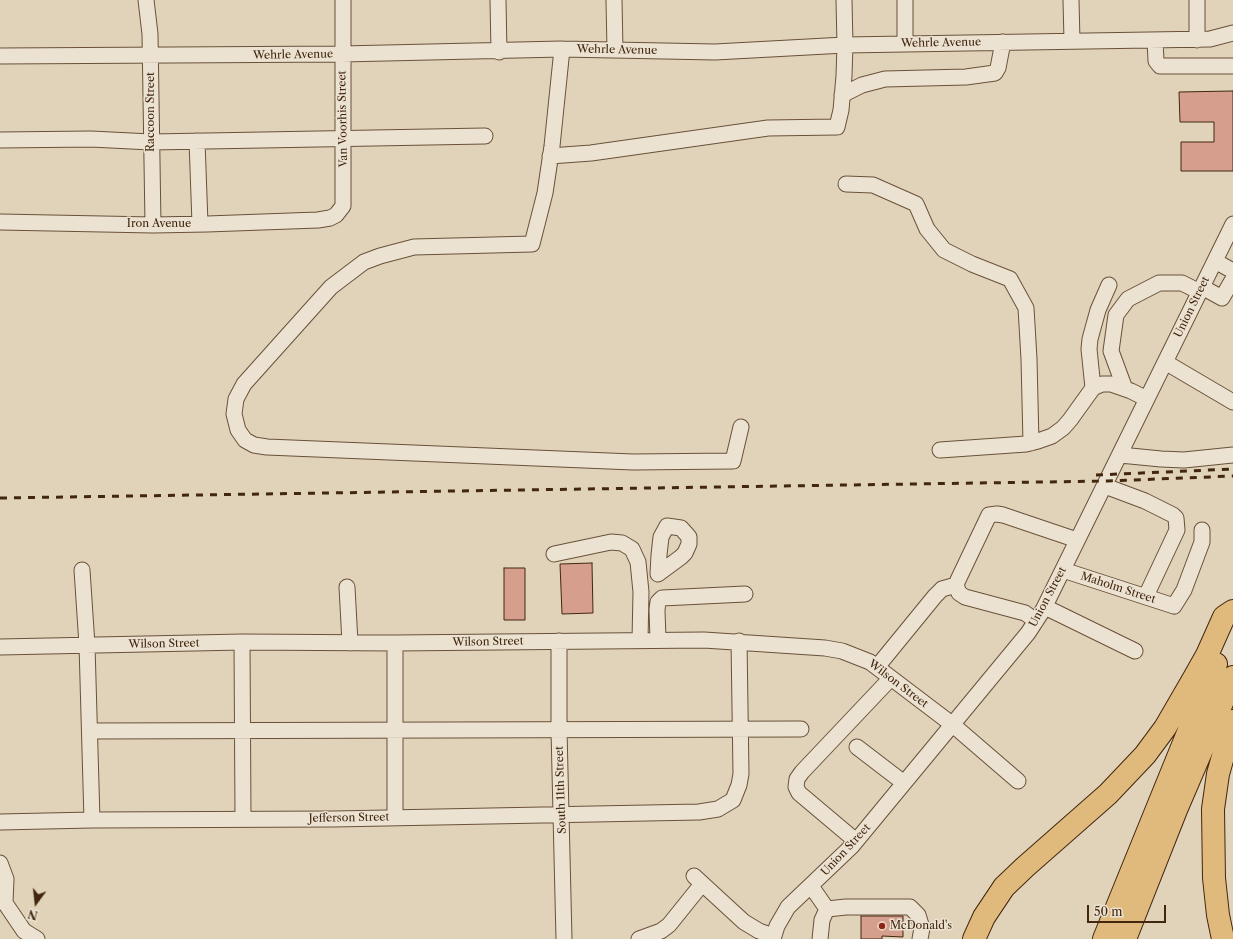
<!DOCTYPE html>
<style>
body{margin:0}
#map{position:relative;width:1233px;height:939px;overflow:hidden;background:#e0d3ba;font-family:"Libre Caslon Text",serif}
canvas{display:block}
.north{position:absolute;left:16px;top:883px;width:40px;height:40px;-webkit-text-stroke:3px #ebe2d2;paint-order:stroke;rotate:195deg;font-size:11px;font-weight:700;line-height:16px;text-align:center;color:#43260e}
.north::after{content:'';display:block;margin:auto;width:14px;height:18px;background:#43260e;clip-path:polygon(50% 0,100% 100%,50% 72%,0 100%)}
.scale{position:absolute;left:1087px;top:905px;width:79px;height:18px;box-sizing:border-box;border:2px solid #43260e;border-top:0;padding-left:5px;font-size:12px;line-height:14px;white-space:nowrap;color:#43260e;-webkit-text-stroke:3px #ebe2d2;paint-order:stroke}
</style>
<div id="map">
<canvas width="1233" height="939"></canvas>
<div class="north">N</div>
<div class="scale">50 m</div>
</div>
<script>
const context = document.querySelector('canvas').getContext('2d');
context.lineJoin = 'round';
function paint(path, color) { context.fillStyle = color; context.fill(path, 'evenodd'); }
const poly = rows => new Path2D(rows.map(r => 'M' + r).join(''));
function strokePath(path, color, width, dash) { context.strokeStyle = color; context.lineWidth = width; context.lineCap = dash ? 'butt' : 'round'; context.setLineDash(dash || []); context.stroke(path); }
function write(font, color, halo, rows, align = 'center') {
  context.font = font + ' "Libre Caslon Text",serif'; context.lineWidth = 3; context.setLineDash([]); context.textBaseline = 'middle'; context.strokeStyle = halo; context.fillStyle = color; for (const [text, x, y, turn = 0] of rows) {
    context.save(); context.translate(x, y); context.rotate((+turn || 0) * Math.PI / 180); context.textAlign = isNaN(turn) ? turn : align; if (halo) context.strokeText(text, 0, 0); context.fillText(text, 0, 0); context.restore();
  }
}
const building = poly([
 [1233,91,1233,171,1181,171,1181,142,1214,142,1214,122,1180,122,1179,92,1233,91],
 [592,563,593,613,562,614,560,564,592,563],
 [504,568,525,568,525,620,504,620,504,568],
 [861,916,903,916,903,937,882,936,882,939,861,939,861,916]
]);
const minor = poly([
 [146,0,150,34,153,225],
 [498,0,499,52],
 [614,0,615,50],
 [905,0,905,44],
 [1071,0,1072,41],
 [1197,0,1197,40],
 [1155,40,1156,61,1160,66,1233,66],
 [562,49,552,146,545,193,532,244,414,247,380,256,364,262,331,287,244,384,236,399,234,414,238,430,245,440,254,445,267,447,633,462,733,461,741,427],
 [0,56,342,54,562,49,715,52,845,45,1210,39,1233,33],
 [842,95,862,85,885,79,966,77,995,73,998,68,1003,42],
 [0,140,91,139,151,142,485,136],
 [197,141,200,224],
 [550,156,591,153,768,128,837,127,841,110,844,76,845,45,844,0],
 [846,184,873,185,916,204,927,229,944,250,972,264,1010,279,1026,308,1029,359,1031,443],
 [0,222,153,225,207,224,318,220,330,218,336,215,343,206,343,0],
 [1215,261,1233,271],
 [1202,287,1222,298,1233,279],
 [1165,362,1233,402],
 [1093,388,1102,384,1111,384,1131,391,1147,399],
 [1125,389,1111,351,1116,315,1128,299,1159,283,1182,283,1200,292],
 [940,450,1026,444,1038,441,1052,436,1063,428,1070,420,1093,388,1089,349,1090,339,1098,310,1109,285],
 [1120,455,1161,459,1184,460,1233,455],
 [1105,486,1145,501,1173,515,1176,518,1177,530,1146,596],
 [667,526,681,528,689,537,689,544,685,553,681,557,658,574,659,555,661,537,667,526],
 [554,554,611,542,622,543,632,549,638,562,641,592,640,640],
 [82,570,87,645,92,820],
 [1063,570,1174,606,1184,590,1202,542,1202,530],
 [347,587,350,643],
 [1045,607,1135,651],
 [1036,621,1025,613,965,597,959,593,956,585,958,580,989,515,997,514,1003,515,1077,540],
 [658,640,657,610,658,602,662,598,745,594],
 [559,641,559,730,564,939],
 [242,642,243,819],
 [395,643,395,818],
 [0,647,242,642,395,643,704,640,825,648,842,651,870,662,953,725,1018,781],
 [877,667,935,596,942,589,956,585],
 [90,731,801,729],
 [857,747,904,783],
 [0,822,92,820,334,819,699,812,718,809,733,800,739,785,741,774,739,641],
 [856,841,799,793,796,787,797,779,802,772,891,678],
 [0,863,6,879,5,903,0,899],
 [694,876,744,922,759,931,774,936],
 [811,886,827,909],
 [5,903,24,931,37,939],
 [827,909,846,907,910,907,918,915,922,928,920,939],
 [639,939,661,931,669,925,702,884],
 [773,939,777,926,788,907,852,846,1028,633,1043,610,1233,224],
 [820,939,822,920,827,909]
]);
const highway = poly([
 [974,939,984,917,1004,887,1025,867,1108,794,1145,755,1165,728,1194,678,1207,655,1224,617,1233,611],
 [1104,939,1216,664],
 [1125,939,1176,810,1233,677],
 [1223,939,1218,915,1214,878,1213,809,1218,774,1233,721]
]);
const rail = poly([
 [1096,475,1233,469],
 [0,498,1107,481,1233,476]
]);
const markers = [
 [882,926,4,"#8f2418"]
];
const streetNames = [
 ["Wehrle Avenue",941,43,-1],
 ["Wehrle Avenue",617,50,1],
 ["Wehrle Avenue",293,55,-1],
 ["Raccoon Street",151,112,-90],
 ["Van Voorhis Street",343,119,-91],
 ["Iron Avenue",159,224],
 ["Union Street",1192,307,-64],
 ["Maholm Street",1118,588,18],
 ["Union Street",1048,597,-62],
 ["Wilson Street",488,642,-1],
 ["Wilson Street",164,644,-1],
 ["Wilson Street",898,684,37],
 ["South 11th Street",561,790,-92],
 ["Jefferson Street",349,818,-1],
 ["Union Street",846,850,-47]
];
const poiNames = [
 ["McDonald's",890,926]
];
paint(building, '#d69f8d');
strokePath(building, '#43260e', 1);
strokePath(minor, '#6a5139', 17);
strokePath(highway, '#43260e', 24);
strokePath(minor, '#ebe2d2', 15);
strokePath(highway, '#e0ba7d', 22);
strokePath(rail, '#43260e', 3, [7, 7]);
for (const [x, y, r, color] of markers) { const dot = new Path2D(); dot.arc(x, y, r, 0, 2 * Math.PI); context.fillStyle = color; context.fill(dot); strokePath(dot, '#ebe2d2', 1.5); }
write('11px', '#43260e', '#ebe2d2', streetNames);
write('11px', '#43260e', '#ebe2d2', poiNames, 'left');
</script>
